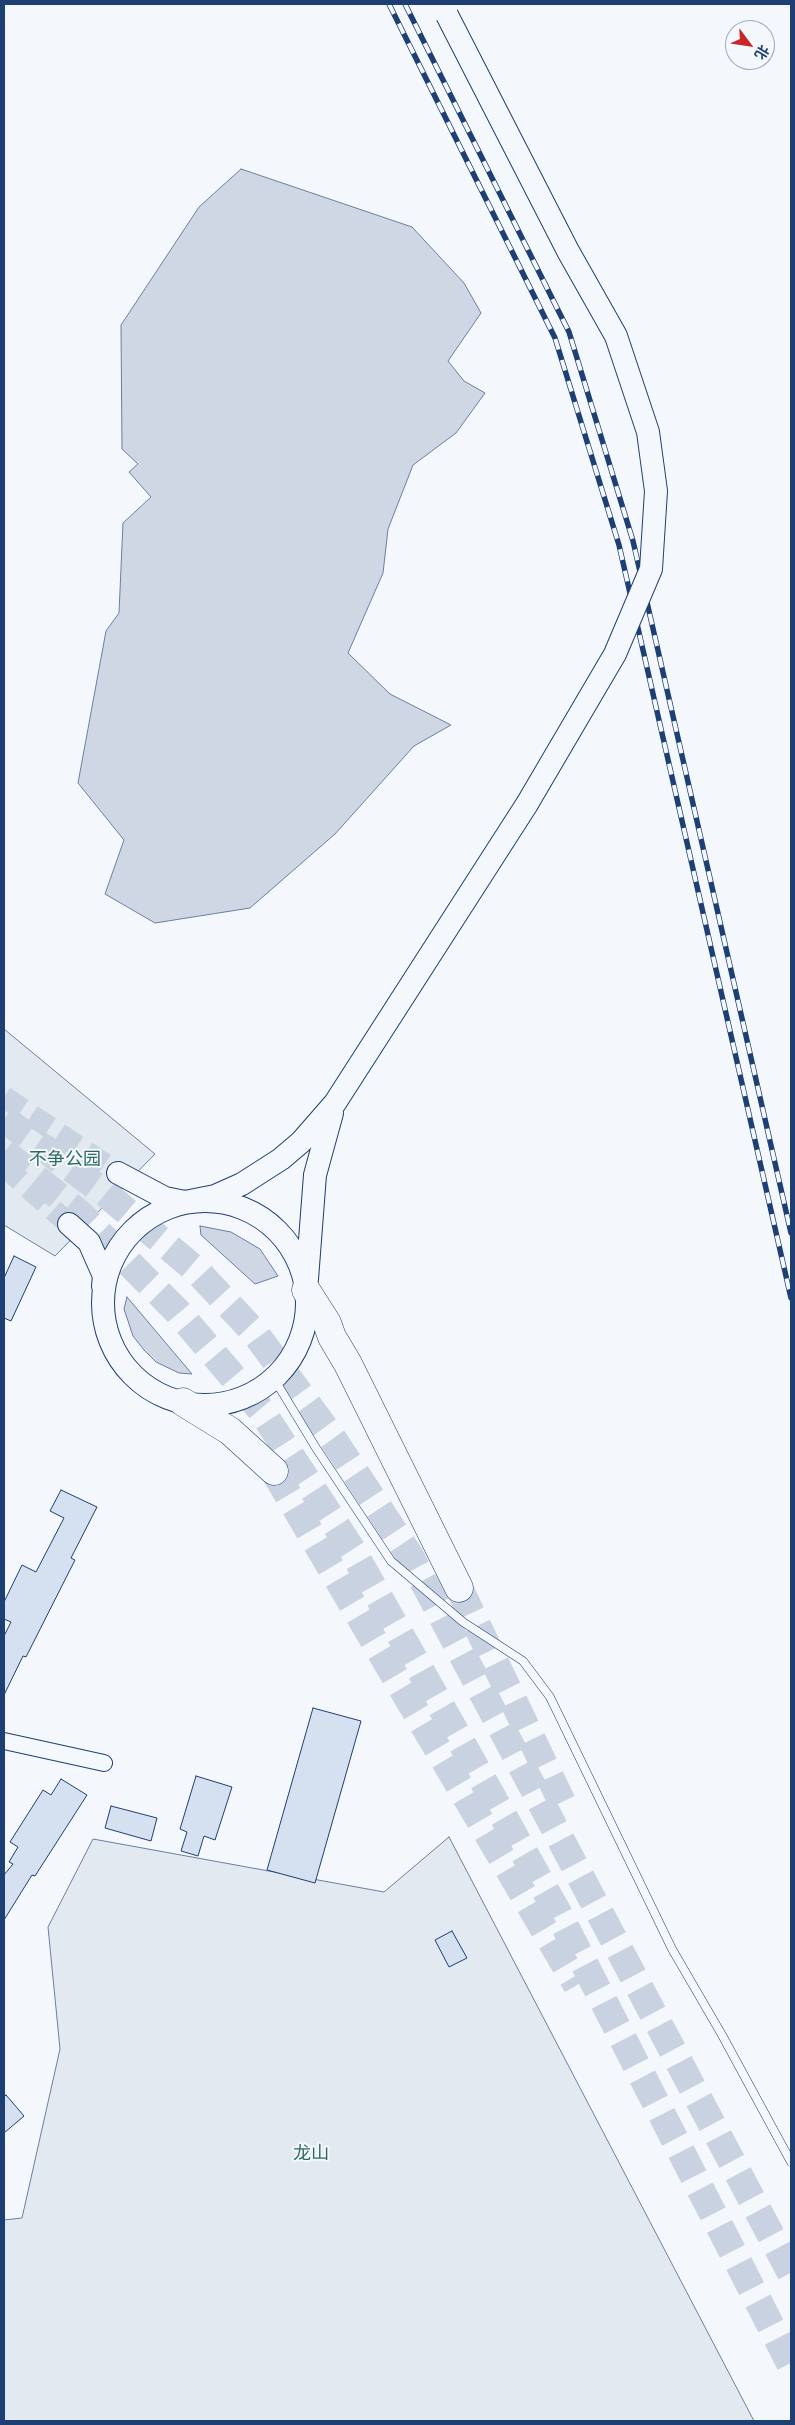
<!DOCTYPE html>
<meta charset="utf-8">
<style>
body{margin:0}
#map{position:relative;width:795px;height:2425px;overflow:hidden;background:#f4f7fb;font-family:"Golos Text","Noto Sans SC",sans-serif}
canvas{display:block}
.frame{position:absolute;inset:0;border:5px solid #1d3f73;pointer-events:none}
.north{position:absolute;left:725px;top:20px;width:50px;height:50px;box-sizing:border-box;background:#f4f7fb;border:1px solid #9eadc5;border-radius:50%;rotate:121deg;font-size:14px;font-weight:700;line-height:20px;text-align:center;color:#1d3f73}
.north::after{content:'';display:block;margin:auto;width:18px;height:22px;background:#c62828;clip-path:polygon(50% 0,100% 100%,50% 72%,0 100%)}
</style>
<div id="map">
<canvas width="795" height="2425"></canvas>
<div class="frame"></div>
<div class="north">北</div>
</div>
<script>
const context = document.querySelector('canvas').getContext('2d');
context.lineJoin = 'round';
function paint(path, color) { context.fillStyle = color; context.fill(path, 'evenodd'); }
const poly = rows => new Path2D(rows.map(r => 'M' + r).join(''));
function strokePath(path, color, width, dash) { context.strokeStyle = color; context.lineWidth = width; context.lineCap = dash ? 'butt' : 'round'; context.setLineDash(dash || []); context.stroke(path); }
function write(font, color, halo, rows, align = 'center') {
  context.font = font + ' "Golos Text","Noto Sans SC",sans-serif'; context.lineWidth = 4; context.setLineDash([]); context.textBaseline = 'middle'; context.strokeStyle = halo; context.fillStyle = color; for (const [text, x, y, turn = 0] of rows) {
    context.save(); context.translate(x, y); context.rotate((+turn || 0) * Math.PI / 180); context.textAlign = isNaN(turn) ? turn : align; if (halo) context.strokeText(text, 0, 0); context.fillText(text, 0, 0); context.restore();
  }
}
const green = poly([
 [4,1029,155,1154,55,1256,4,1225,4,1029],
 [449,1837,754,2421,4,2421,4,2220,22,2218,60,2049,48,1927,93,1839,384,1892,449,1837]
]);
const water = poly([
 [241,169,412,227,464,283,481,313,448,361,464,381,485,393,456,433,413,465,388,529,383,573,348,653,390,694,451,725,414,746,335,834,250,908,155,923,105,894,124,840,78,783,106,631,119,613,123,523,151,497,129,472,138,464,122,449,121,325,199,207,241,169],
 [200,1226,231,1232,260,1249,278,1276,255,1284,201,1235,200,1226],
 [127,1297,192,1374,179,1373,156,1362,144,1350,133,1336,124,1309,127,1297]
]);
const building = poly([
 [14,1256,36,1267,11,1321,4,1318,4,1278,14,1256],
 [61,1490,97,1507,71,1558,75,1560,26,1657,23,1656,4,1695,4,1636,11,1622,4,1619,4,1602,22,1565,36,1572,64,1518,50,1511,61,1490],
 [313,1708,361,1721,315,1883,267,1870,313,1708],
 [196,1776,232,1787,215,1840,204,1836,198,1856,181,1851,187,1832,180,1829,196,1776],
 [61,1779,87,1795,35,1876,32,1875,4,1920,4,1875,13,1864,9,1862,18,1847,10,1842,43,1790,51,1795,61,1779],
 [111,1806,157,1818,151,1841,105,1828,111,1806],
 [452,1931,467,1958,449,1967,435,1940,452,1931],
 [6,2095,24,2116,4,2133,4,2097,6,2095]
]);
const secondaryTunnel = poly([
 [4,1097,118,1173],
 [4,1166,69,1224]
]);
const highwayTunnel = poly([
 [4,1119,105,1193,197,1271,255,1333,333,1439,410,1556,791,2273],
 [4,1152,78,1212,178,1312,261,1410,352,1550,557,1911,791,2365],
 [274,1471,577,1985],
 [459,1588,562,1802]
]);
const lane = poly([
 [273,1377,316,1448,391,1561,463,1622,523,1661,550,1697,672,1949,722,2035,791,2162]
]);
const street = poly([
 [4,1741,104,1763]
]);
const secondary = poly([
 [118,1173,165,1198,185,1202,215,1196,242,1184,281,1159,301,1142,335,1103,527,804],
 '103 1303a102 102 0 1 1 204 0a102 102 0 1 1-204 0Z',
 [69,1224,89,1242,104,1276,103,1286],
 [307,1279,315,1175,332,1113]
]);
const highway = poly([
 [306,1290,327,1323,332,1337,348,1364,459,1588],
 [183,1402,230,1431,274,1471]
]);
const rail = poly([
 [389,4,555,338,619,545,791,1298],
 [405,4,569,332,633,541,791,1233]
]);
const secondaryBridge = poly([
 [447,15,568,251,616,336,648,432,656,491,651,569,615,654,527,804]
]);
const parkNames = [
 ["不争公园",65,1159],
 ["龙山",311,2153]
];
paint(green, '#e3e9f0');
strokePath(green, '#687fa3', 1);
paint(water, '#cfd7e4');
strokePath(water, '#687fa3', 1);
paint(building, '#d5e0f0');
strokePath(building, '#1d3f73', 1);
strokePath(secondaryTunnel, '#c9d2e0', 22, [22, 11]);
strokePath(highwayTunnel, '#c9d2e0', 28, [28, 14]);
strokePath(lane, '#1d3f73', 9);
strokePath(street, '#1d3f73', 18);
strokePath(secondary, '#1d3f73', 24);
strokePath(highway, '#1d3f73', 29);
strokePath(lane, '#f4f7fb', 8);
strokePath(street, '#f4f7fb', 16);
strokePath(secondary, '#f4f7fb', 22);
strokePath(highway, '#f4f7fb', 28);
strokePath(rail, '#1d3f73', 5.5);
strokePath(rail, '#f4f7fb', 4, [11]);
strokePath(secondaryBridge, '#1d3f73', 24, []);
strokePath(secondaryBridge, '#f4f7fb', 22);
write('18px', '#2c6c60', '#f4f7fb', parkNames);
</script>
